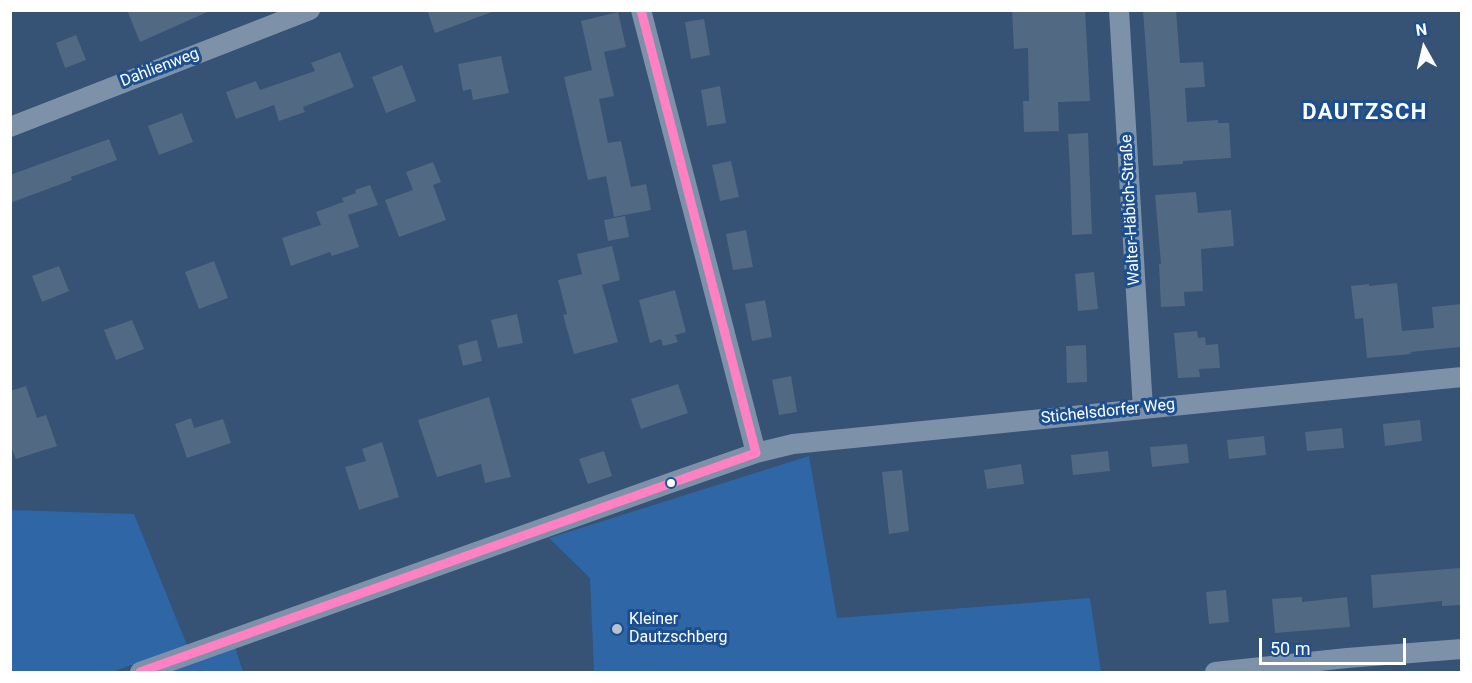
<!DOCTYPE html>
<meta charset="utf-8">
<style>
body{margin:0}
#map{position:relative;width:1472px;height:683px;overflow:hidden;background:#365274;font-family:Roboto,sans-serif}
canvas{display:block}
.frame{position:absolute;inset:0;border:12px solid #fff;pointer-events:none}
.north{position:absolute;left:1394px;top:18px;width:60px;height:60px;-webkit-text-stroke:4px #1b4f8f;paint-order:stroke;rotate:352deg;font-size:16px;font-weight:700;line-height:24px;text-align:center;color:#fff}
.north::after{content:'';display:block;margin:auto;width:21px;height:27px;background:#fff;clip-path:polygon(50% 0,100% 100%,50% 72%,0 100%)}
.scale{position:absolute;left:1259px;top:638px;width:147px;height:27px;box-sizing:border-box;border:3px solid #fff;border-top:0;padding-left:8px;font-size:18px;line-height:21px;white-space:nowrap;color:#fff;-webkit-text-stroke:4px #1b4f8f;paint-order:stroke}
</style>
<div id="map">
<canvas width="1472" height="683"></canvas>
<div class="frame"></div>
<div class="north">N</div>
<div class="scale">50 m</div>
</div>
<script>
const context = document.querySelector('canvas').getContext('2d');
context.lineJoin = 'round';
function paint(path, color) { context.fillStyle = color; context.fill(path, 'evenodd'); }
const poly = rows => new Path2D(rows.map(r => 'M' + r).join(''));
function strokePath(path, color, width, dash) { context.strokeStyle = color; context.lineWidth = width; context.lineCap = dash ? 'butt' : 'round'; context.setLineDash(dash || []); context.stroke(path); }
function write(font, color, halo, rows, align = 'center') {
  context.font = font + ' Roboto,sans-serif'; context.lineWidth = 6; context.setLineDash([]); context.textBaseline = 'middle'; context.strokeStyle = halo; context.fillStyle = color; for (const [text, x, y, turn = 0] of rows) {
    context.save(); context.translate(x, y); context.rotate((+turn || 0) * Math.PI / 180); context.textAlign = isNaN(turn) ? turn : align; if (halo) context.strokeText(text, 0, 0); context.fillText(text, 0, 0); context.restore();
  }
}
const green = poly([
 [809,456,837,618,1090,598,1101,672,594,672,590,578,549,538],
 [11,510,134,514,187,645,112,672,11,672],
 [235,647,243,672,166,672]
]);
const building = poly([
 [127,10,212,10,140,42],
 [427,10,492,10,492,12,435,33],
 [1012,10,1085,10,1090,101,1058,102,1059,131,1024,132,1023,101,1029,101,1028,48,1014,49],
 [1143,10,1176,10,1180,63,1203,62,1205,87,1185,88,1187,122,1218,120,1218,123,1229,123,1231,158,1183,161,1183,164,1153,166,1151,122],
 [618,12,626,47,604,52,614,96,599,99,608,143,621,141,631,187,646,184,651,210,614,217,606,176,588,180,564,77,592,70,581,21],
 [704,19,710,55,691,59,685,22],
 [76,35,86,60,65,68,56,43],
 [340,52,354,87,303,107,305,112,279,121,274,105,236,119,226,92,256,81,260,90,315,71,311,63],
 [501,56,509,93,473,100,471,89,463,91,458,64],
 [402,65,416,101,386,113,372,77],
 [720,86,726,123,707,126,701,90],
 [182,113,193,142,159,155,148,126],
 [1088,133,1092,234,1072,235,1070,171,1068,134],
 [109,139,117,160,71,177,72,180,10,203,10,175],
 [731,161,739,197,720,201,712,165],
 [433,162,441,182,433,185,446,220,399,237,385,200,413,190,406,172],
 [370,185,378,205,348,215,359,247,332,256,330,252,291,266,282,238,321,225,316,212,343,202,344,203,342,198,356,193,355,190],
 [1196,192,1198,213,1231,210,1234,246,1201,249,1203,291,1184,292,1185,306,1161,307,1159,264,1161,264,1155,195],
 [625,216,629,237,608,241,604,220],
 [746,230,753,267,733,270,726,234],
 [612,246,620,280,602,285,618,342,574,354,563,315,567,314,558,280,582,274,577,254],
 [214,261,228,298,199,309,185,272],
 [59,266,69,291,42,302,32,276],
 [1094,272,1098,309,1078,311,1075,274],
 [1397,283,1402,331,1434,328,1432,307,1461,304,1461,347,1410,352,1411,354,1367,358,1363,318,1355,319,1351,286,1369,284,1369,286],
 [675,290,686,332,675,335,678,342,663,346,661,339,650,343,639,300],
 [765,300,772,337,752,341,745,304],
 [517,314,523,343,498,348,491,320],
 [132,320,144,349,116,360,104,330],
 [1197,331,1198,338,1205,337,1206,345,1218,344,1220,368,1199,369,1200,377,1178,378,1174,333],
 [477,340,482,361,463,366,458,345],
 [1086,345,1087,382,1067,383,1066,346],
 [791,376,797,412,779,415,772,380],
 [678,384,688,413,641,429,631,399],
 [26,386,37,418,46,415,57,446,16,459,10,444,10,391],
 [489,397,511,477,485,483,481,464,437,477,418,420],
 [191,418,194,428,223,419,231,443,187,458,175,424],
 [1420,420,1422,441,1385,446,1383,424],
 [1342,428,1344,448,1307,451,1305,432],
 [1264,436,1266,455,1229,459,1227,440],
 [382,442,399,497,359,510,345,467,366,461,362,449],
 [1187,444,1189,463,1152,467,1150,447],
 [604,451,612,476,588,484,579,459],
 [1108,451,1110,471,1073,475,1071,455],
 [1021,464,1024,484,987,489,984,470],
 [902,470,909,531,889,534,882,472],
 [1461,568,1461,605,1442,606,1442,601,1373,608,1371,575],
 [1226,590,1229,622,1209,624,1206,592],
 [1302,597,1302,602,1347,597,1350,627,1275,633,1272,599]
]);
const street = poly([
 [641,10,756,453],
 [1119,10,1143,409],
 [10,127,310,10],
 [140,672,670,483,756,453,793,444,1462,377],
 [1215,672,1347,658,1462,649]
]);
const bus1 = poly([
 [641,10,756,453],
 [140,672,756,453]
]);
const markers = [
 [671,483,5,"#fff"],
 [617,629,6,"#b9c2ce"]
];
const streetNames = [
 ["Dahlienweg",160,68,-21],
 ["Walter-Häbich-Straße",1131,210,-93],
 ["Stichelsdorfer Weg",1108,412,-6]
];
const poiNames = [
 ["Kleiner",629,620],
 ["Dautzschberg",629,638]
];
const districtNames = [
 ["DAUTZSCH",1365,113]
];
paint(green, '#2f66a5');
paint(building, '#526984');
strokePath(street, '#7d92a8', 20);
strokePath(bus1, '#ff80c3', 9);
for (const [x, y, r, color] of markers) { const dot = new Path2D(); dot.arc(x, y, r, 0, 2 * Math.PI); context.fillStyle = color; context.fill(dot); strokePath(dot, '#1b4f8f', 2); }
write('16px', '#fff', '#1b4f8f', streetNames);
write('16px', '#fff', '#1b4f8f', poiNames, 'left');
context.letterSpacing = '1.5px';
write('bold 22px', '#fff', '#1b4f8f', districtNames);
context.letterSpacing = '0px';
</script>
